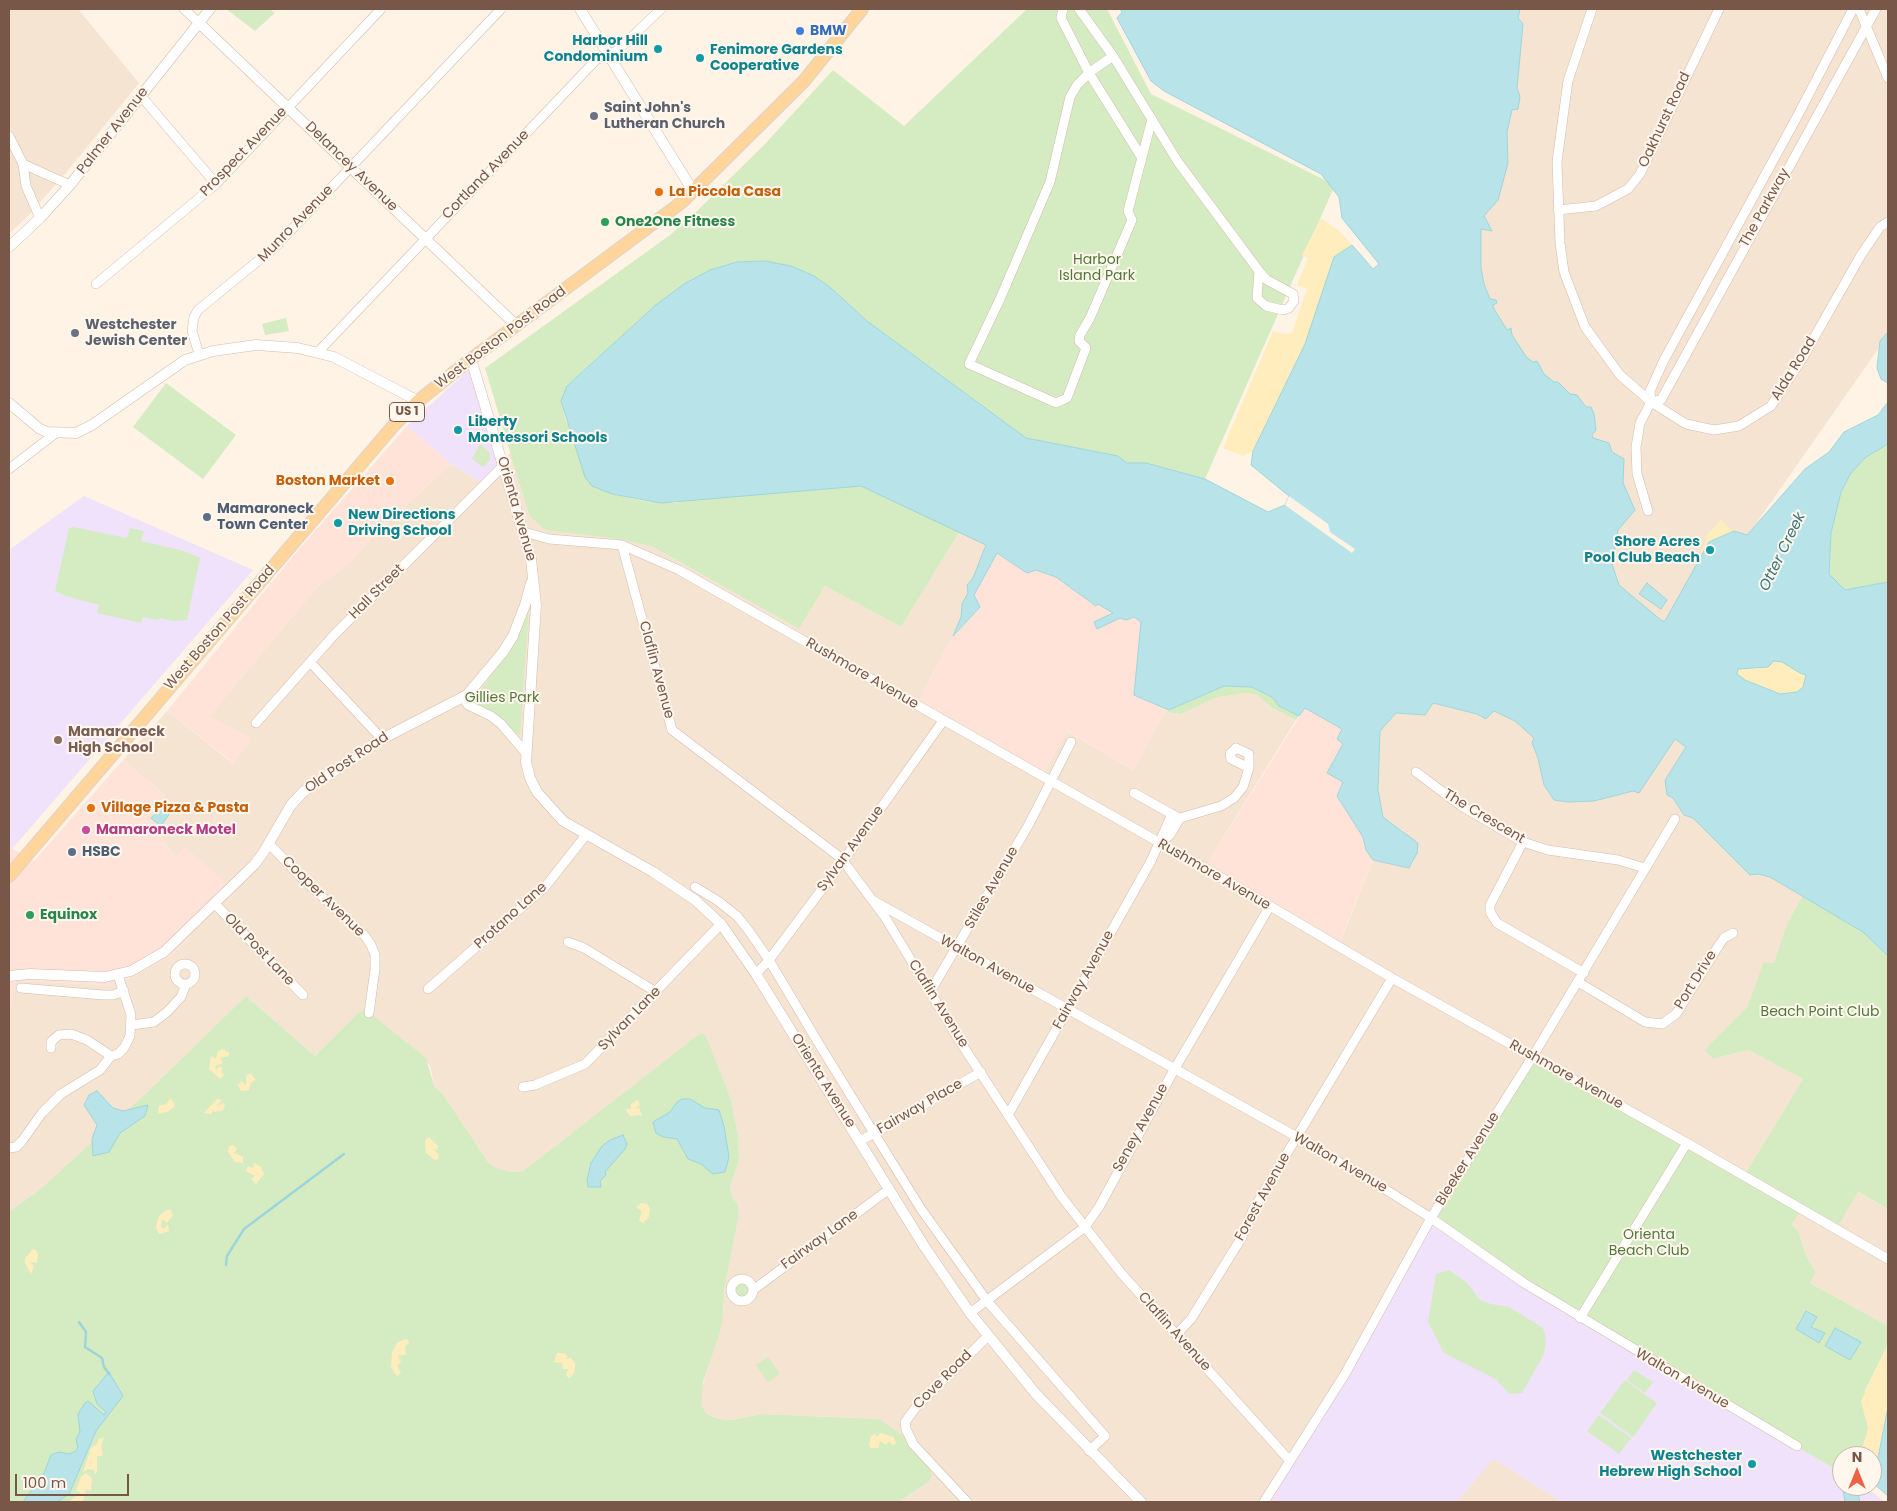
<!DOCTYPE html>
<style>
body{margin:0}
#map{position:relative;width:1897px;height:1511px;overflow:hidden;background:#fef3e5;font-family:Poppins,sans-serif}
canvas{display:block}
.frame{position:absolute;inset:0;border:10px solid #795748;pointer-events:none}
.north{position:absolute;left:1832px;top:1446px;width:50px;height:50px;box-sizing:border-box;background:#fff7ed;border:1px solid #c9b7ab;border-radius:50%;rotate:0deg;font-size:14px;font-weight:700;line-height:20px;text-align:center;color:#795748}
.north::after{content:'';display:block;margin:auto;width:18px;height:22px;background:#ef6143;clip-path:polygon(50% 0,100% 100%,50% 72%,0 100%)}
.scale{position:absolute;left:15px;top:1474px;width:114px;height:22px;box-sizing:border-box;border:2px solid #795748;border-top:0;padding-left:6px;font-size:15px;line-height:18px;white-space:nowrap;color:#795748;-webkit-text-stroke:4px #fff7ed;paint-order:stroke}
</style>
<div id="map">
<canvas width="1897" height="1511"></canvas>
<div class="frame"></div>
<div class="north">N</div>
<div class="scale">100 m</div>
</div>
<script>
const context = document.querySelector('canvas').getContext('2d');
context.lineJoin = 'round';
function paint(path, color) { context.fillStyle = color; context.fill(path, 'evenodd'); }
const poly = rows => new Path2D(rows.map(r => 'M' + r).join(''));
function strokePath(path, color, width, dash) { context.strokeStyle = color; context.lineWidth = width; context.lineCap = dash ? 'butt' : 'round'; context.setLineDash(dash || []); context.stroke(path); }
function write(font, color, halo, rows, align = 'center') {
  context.font = font + ' Poppins,sans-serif'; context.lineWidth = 4; context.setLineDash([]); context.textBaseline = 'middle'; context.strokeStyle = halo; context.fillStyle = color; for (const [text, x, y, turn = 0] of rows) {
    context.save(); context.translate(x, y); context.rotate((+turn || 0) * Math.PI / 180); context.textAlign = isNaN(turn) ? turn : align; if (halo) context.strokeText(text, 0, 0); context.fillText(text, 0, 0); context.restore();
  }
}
const residential = poly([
 [9,9,78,9,139,83,65,174,29,215,9,234],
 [1455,9,1888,9,1888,335,1669,648,1600,597,1396,122],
 [511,452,529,515,653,547,799,629,825,586,901,627,960,531,987,545,968,593,962,604,961,617,953,636,922,694,1041,776,1067,731,1133,770,1165,712,1181,714,1218,697,1247,693,1257,695,1272,708,1296,720,1208,862,1340,943,1373,860,1409,868,1414,861,1404,831,1383,817,1378,790,1380,731,1396,713,1425,715,1433,703,1477,714,1486,719,1494,711,1515,721,1535,738,1532,743,1538,758,1544,785,1554,800,1568,802,1594,801,1633,791,1674,739,1686,747,1665,780,1667,795,1673,798,1684,815,1693,818,1750,875,1758,874,1770,877,1802,896,1786,926,1774,963,1763,963,1747,1007,1704,1050,1713,1059,1748,1050,1803,1079,1742,1179,1298,1456,1271,1502,898,1502,929,1482,932,1475,930,1468,879,1419,762,1414,731,1420,719,1419,707,1414,701,1405,700,1395,723,1315,724,1291,738,1220,738,1205,732,1196,730,1188,739,1160,738,1136,731,1100,701,1033,523,1171,511,1172,494,1167,488,1162,443,1094,434,1086,430,1065,359,1012,315,1056,246,996,141,1098,39,1190,9,1212,9,1011,15,981,107,985,128,979,169,957,189,940,181,934,185,848,176,857,146,818,165,795,123,760,167,711,230,761,233,766,209,716,318,586,347,565,376,533,451,464,482,483],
 [1857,1192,1888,1209,1888,1326,1810,1283,1816,1273,1806,1255,1799,1233,1792,1224,1798,1212],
 [1493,1458,1562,1502,1457,1502]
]);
const commercial = poly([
 [407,426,451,464,376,533,347,565,318,586,209,716,252,738,233,766,228,763,230,760,167,711,295,554],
 [997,553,1027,573,1036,570,1056,577,1096,606,1098,604,1120,618,1126,620,1134,617,1142,622,1134,695,1169,710,1165,712,1133,770,1068,731,1040,776,917,704,953,636,980,607,974,595],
 [1305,708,1342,729,1343,782,1337,796,1363,837,1366,850,1373,860,1339,944,1208,862],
 [123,760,165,795,146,818,176,857,185,847,227,883,181,934,190,940,169,957,127,979,107,985,15,981,10,1012,9,847,34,861]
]);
const education = poly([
 [471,368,501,463,482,483,451,464,407,426],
 [84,496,253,570,12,849,9,847,9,550],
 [1433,1220,1584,1324,1842,1473,1842,1486,1865,1486,1885,1502,1562,1502,1493,1459,1457,1502,1271,1502]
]);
const green = poly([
 [226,9,270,9,275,13,255,31],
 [1027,9,1107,9,1151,94,1335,185,1205,479,1146,463,1127,463,1118,456,1026,438,867,321,831,288,814,276,791,266,765,261,737,262,710,270,684,284,657,304,567,386,561,401,566,421,612,494,644,501,675,503,702,498,861,486,960,531,901,627,825,586,799,629,653,547,620,539,545,530,529,515,485,368,670,235,695,213,764,145,833,70,904,126],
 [286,318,289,331,265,335,262,324],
 [166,383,236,435,203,479,133,427],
 [480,444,489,452,490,460,483,467,472,459],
 [1888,444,1888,582,1845,590,1829,574,1831,533,1841,492,1851,473,1866,457],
 [73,527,127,538,130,528,144,531,141,541,184,551,200,558,187,620,173,621,160,618,158,620,143,617,141,623,97,613,99,605,66,596,55,591,69,528],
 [529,608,520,735,471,702,485,685],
 [1224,686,1252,687,1272,697,1279,706,1299,716,1296,720,1272,708,1257,695,1247,693,1218,697,1181,714,1165,712],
 [1802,896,1863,932,1888,956,1888,1209,1858,1192,1835,1231,1799,1213,1792,1224,1799,1233,1806,1255,1816,1273,1810,1283,1888,1326,1888,1344,1865,1391,1868,1429,1860,1456,1842,1456,1842,1473,1584,1324,1433,1220,1534,1059,1742,1179,1803,1079,1748,1050,1713,1059,1704,1050,1747,1007,1763,963,1774,963,1786,926],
 [246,996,315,1056,359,1012,365,1010,371,1014,426,1058,434,1086,443,1094,488,1162,494,1167,511,1172,523,1171,694,1038,701,1033,706,1036,731,1100,738,1136,739,1160,730,1188,732,1196,738,1205,738,1220,724,1291,723,1315,720,1332,703,1382,701,1405,707,1414,719,1419,731,1420,762,1414,879,1419,904,1436,930,1468,932,1475,929,1482,898,1502,9,1502,9,1212,39,1190,141,1098],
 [1449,1270,1467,1283,1480,1300,1491,1304,1509,1307,1543,1328,1546,1338,1544,1354,1522,1393,1509,1394,1496,1379,1444,1353,1428,1322,1436,1274],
 '734 1290a8 8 0 1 1 16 0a8 8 0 1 1-16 0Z',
 [768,1357,780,1374,768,1382,756,1365],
 [1634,1370,1653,1382,1645,1393,1627,1380],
 [1625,1380,1657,1403,1633,1437,1600,1413],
 [1599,1415,1631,1438,1619,1454,1587,1431]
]);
const sand = poly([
 [1321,218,1339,231,1352,245,1334,257,1305,344,1253,451,1243,456,1223,448,1273,331,1284,334,1292,333,1307,289,1297,285,1308,258,1302,255],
 [1721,520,1738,536,1699,565,1696,561,1707,540,1705,537],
 [1774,661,1782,662,1800,673,1807,675,1803,687,1797,692,1780,694,1745,680,1736,674,1738,669,1757,669],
 [222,1049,229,1053,229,1056,220,1058,223,1063,215,1066,216,1070,220,1066,223,1068,221,1072,224,1075,220,1079,209,1069,211,1056,216,1059,218,1051],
 [250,1073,256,1080,251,1082,249,1090,241,1091,238,1085,242,1081,246,1086,246,1076],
 [171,1098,175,1106,167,1112,158,1114,159,1106,166,1104],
 [217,1099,222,1100,216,1107,223,1103,225,1106,223,1110,215,1112,213,1110,212,1114,204,1113],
 [638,1100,640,1105,635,1109,639,1108,642,1115,630,1116,625,1109,631,1109,631,1104],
 [429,1137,438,1146,437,1150,432,1149,439,1154,438,1159,435,1160,426,1153,425,1140],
 [233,1145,237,1149,234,1153,243,1157,243,1163,235,1162,228,1152,229,1146],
 [254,1163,261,1167,264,1174,256,1184,251,1179,255,1176,246,1171,248,1166,253,1168],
 [641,1203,647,1204,650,1208,649,1217,643,1223,639,1220,642,1211,636,1207],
 [166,1210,171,1210,173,1215,167,1223,162,1219,161,1227,163,1229,168,1225,169,1231,159,1234,156,1228,157,1222,159,1216],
 [33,1249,36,1250,38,1255,37,1263,30,1262,34,1266,31,1274,25,1263,25,1258],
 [405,1339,408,1340,409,1343,405,1347,406,1355,398,1355,401,1362,397,1366,401,1373,397,1376,391,1368,392,1352,397,1343],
 [1888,1344,1888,1407,1872,1484,1872,1456,1860,1456,1868,1429,1861,1401],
 [557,1353,563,1353,568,1356,566,1359,571,1358,575,1363,575,1371,570,1378,566,1376,568,1369,563,1369,562,1363,554,1362],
 [880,1433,894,1437,896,1444,892,1445,889,1441,886,1445,880,1441,878,1448,871,1448,869,1445,871,1436,875,1434,877,1437],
 [104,1438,101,1446,103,1454,102,1456,97,1456,97,1472,95,1474,94,1470,88,1469,83,1472,91,1448,97,1444,99,1439],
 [86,1473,92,1478,91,1491,86,1489,83,1502,68,1502,81,1493,76,1490,81,1477]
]);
const water = poly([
 [1120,9,1520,9,1518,18,1523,24,1517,88,1520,97,1518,109,1512,110,1507,132,1508,163,1498,200,1484,216,1492,231,1481,229,1481,268,1484,284,1490,299,1496,300,1497,303,1493,305,1494,309,1507,330,1511,328,1512,335,1527,358,1533,362,1537,361,1544,374,1554,382,1558,382,1570,394,1577,395,1586,407,1591,407,1594,414,1596,430,1592,435,1593,438,1609,443,1612,452,1624,459,1623,483,1635,510,1618,530,1612,564,1619,585,1662,621,1665,621,1709,542,1734,531,1747,535,1805,469,1829,452,1844,432,1878,415,1888,402,1888,444,1866,457,1851,473,1841,492,1831,533,1829,574,1845,590,1888,582,1888,956,1863,932,1770,877,1758,874,1750,875,1693,818,1684,815,1673,798,1667,795,1665,780,1686,747,1675,739,1639,793,1633,791,1594,801,1568,802,1554,800,1544,785,1538,758,1532,743,1534,738,1515,721,1494,711,1486,719,1477,714,1433,703,1425,715,1396,713,1380,731,1378,790,1383,817,1418,843,1417,853,1409,868,1373,860,1366,850,1363,837,1337,796,1343,782,1327,773,1343,744,1337,739,1342,729,1305,708,1299,716,1279,706,1272,697,1252,687,1224,686,1169,710,1134,695,1141,622,1134,617,1126,620,1120,618,1097,629,1094,622,1113,613,1098,604,1096,606,1056,577,1036,570,1027,573,997,553,974,595,980,607,953,636,961,617,962,604,968,593,967,585,973,578,986,545,861,486,661,503,612,494,592,486,585,477,561,401,567,386,657,304,684,284,710,270,737,262,765,261,791,266,814,276,831,288,867,321,1026,438,1118,456,1127,463,1146,463,1205,479,1268,512,1285,505,1289,496,1251,465,1253,451,1305,344,1334,257,1352,245,1373,269,1379,264,1342,218,1339,197,1321,174,1164,91,1151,81,1117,18,1122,12,1120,9],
 [1774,661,1782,662,1800,673,1806,675,1803,687,1797,692,1780,694,1745,680,1737,674,1738,669,1768,667,1774,661],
 [1888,332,1888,383,1881,379,1877,368,1880,341,1888,332],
 [1647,583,1667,600,1661,609,1639,594,1647,583],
 [166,803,173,809,161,826,151,818,166,803],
 [97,1091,113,1108,123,1111,148,1105,145,1116,120,1133,109,1152,93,1156,92,1139,97,1125,84,1105,89,1095,97,1091],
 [682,1099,690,1099,705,1108,719,1110,724,1126,729,1157,725,1172,713,1174,701,1164,688,1159,677,1139,663,1137,656,1133,653,1122,670,1112,677,1102,682,1099],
 [623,1135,627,1144,625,1149,605,1172,606,1175,600,1181,601,1187,588,1187,587,1180,591,1163,602,1146,610,1140,623,1135],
 [1806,1311,1817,1317,1811,1327,1825,1333,1819,1343,1796,1329,1806,1311],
 [1835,1328,1861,1342,1850,1360,1825,1346,1835,1328],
 [109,1372,123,1396,96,1431,69,1494,57,1502,23,1502,44,1473,51,1455,59,1452,69,1454,76,1451,78,1447,76,1439,80,1432,78,1414,85,1403,88,1401,104,1415,106,1412,97,1404,93,1391,109,1372],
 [1888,1407,1888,1496,1873,1483,1888,1407],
 [1857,1488,1860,1502,1845,1502,1843,1490,1857,1488]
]);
const pier = poly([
 [1289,496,1328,524,1330,532,1355,549,1352,553,1285,505]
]);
const stream = poly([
 [226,1265,227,1256,244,1229,344,1154],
 [79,1322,86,1332,85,1347,102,1358,104,1367,109,1374]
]);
const minor = poly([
 [184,9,198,22],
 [1063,9,1061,18,1089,73,1142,158],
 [1079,9,1113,56,1178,162,1259,271],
 [1592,9,1568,81,1563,117,1557,162,1560,243,1564,272,1585,327,1620,375,1651,402,1686,424,1714,430,1739,426,1771,406,1802,359,1861,255,1880,227,1888,222],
 [1859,9,1888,78],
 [1113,56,1090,72,1077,85,1070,97,1050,182,1000,299,969,364,1056,403,1067,398,1086,348,1079,341,1080,335,1090,318,1132,220,1128,211,1152,119],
 [141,96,216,184],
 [9,136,23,164,26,186,40,218],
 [23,164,70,185],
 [1558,210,1596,206,1628,189,1640,174,1719,9],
 [1259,271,1267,280,1293,294,1294,301,1289,308,1283,310,1266,306,1257,298,1259,271],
 [96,284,216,184,381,9],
 [318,352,596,60,618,50,661,9],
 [199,354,192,331,194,317,198,310,275,247,501,9],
 [1651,402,1661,400,1876,9],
 [9,469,56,433],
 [1648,511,1637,474,1636,447,1640,423,1651,402,1650,391,1664,360,1798,115,1853,9],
 [524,532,549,539,622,545,679,570,1236,886,1392,978,1687,1143,1888,1259],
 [622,545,672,730,841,858,885,917,959,1040,1061,1196,1121,1273,1290,1461],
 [310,662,382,739],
 [467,695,465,700,468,705,491,716,501,724,526,753],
 [256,723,334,635,504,465],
 [1236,748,1249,754,1249,768,1231,759,1230,754,1236,748],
 [1416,772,1460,805,1523,842,1548,850,1618,860,1645,868],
 [1134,793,1177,817],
 [1523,842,1490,905,1490,912,1497,923,1584,973],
 [269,844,302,878,365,936,371,945,375,955,375,969,369,1013],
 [1160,844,1170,835,1180,818,1221,806,1234,798,1243,787,1249,768],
 [695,887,718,901,737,916,749,931,769,960,822,1049,921,1209,987,1301,1105,1436,1089,1451],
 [874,901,1297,1137,1388,1191,1431,1218,1524,1283,1797,1446],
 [215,904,303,995],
 [568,942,584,948,656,992],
 '175 974a10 10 0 1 1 20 0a10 10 0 1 1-20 0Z',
 [756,974,769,960,843,861,943,721],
 [1578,982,1645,1022,1662,1024,1676,1014,1719,945,1724,938,1733,933],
 [21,988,103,995,113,995,124,991],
 [428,989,545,887,586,835],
 [930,992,1028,826,1071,742],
 [132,1025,154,1022,167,1012,181,997,186,984],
 [51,1048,51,1042,54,1039,59,1035,71,1034,87,1040,111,1056,118,1054,124,1048,130,1036,131,1015,118,975],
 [523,1087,535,1085,585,1064,721,924],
 [1008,1115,1151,861,1172,814],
 [860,1141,981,1072],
 [9,1148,16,1147,22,1141,42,1113,61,1094,100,1070,111,1056],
 '731 1290a11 11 0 1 1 22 0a11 11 0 1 1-22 0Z',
 [753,1290,888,1190],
 [970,1313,1085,1227,1099,1207,1174,1070,1270,906],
 [1580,1318,1687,1143],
 [1177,1334,1191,1319,1242,1237,1253,1210,1392,978],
 [967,1502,913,1444,906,1429,905,1422,917,1406,988,1336],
 [1264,1502,1345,1374,1431,1218,1533,1056,1675,819]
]);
const tertiary = poly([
 [580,9,693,191],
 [198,22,517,326],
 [9,247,40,218,70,185,210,9],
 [471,359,531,559,536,605,526,762,530,778,537,792,563,821,653,872,695,900,721,924,756,974,924,1246,970,1313,1036,1394,1141,1502],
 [9,403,40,429,47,432,76,433,92,425,185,360,213,351,256,345,298,348,334,357,418,401],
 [9,976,30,974,105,977,131,971,164,952,254,865,263,853,291,805,303,792,382,739,467,695,503,652,513,636,525,605,531,583]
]);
const primary = poly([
 [9,876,394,425,418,401,471,359,682,202,804,81,862,9]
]);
const markers = [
 [800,31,5,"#3f7fe0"],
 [658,49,5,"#0f9aa8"],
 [700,58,5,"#0f9aa8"],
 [594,116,5,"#6b7280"],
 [659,192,5,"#e8710a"],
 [605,222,5,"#2e9e5b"],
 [75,333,5,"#6b7280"],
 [458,430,5,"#0f9aa8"],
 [390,481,5,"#e8710a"],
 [207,517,5,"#5c6f8a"],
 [338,523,5,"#0f9aa8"],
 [1710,550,5,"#0f9aa8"],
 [58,740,5,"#8d6e63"],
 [91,808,5,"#e8710a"],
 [86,830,5,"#d1479c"],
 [72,852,5,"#5c6f8a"],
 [30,915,5,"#2e9e5b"],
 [1752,1464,5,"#0f9aa8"]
];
const shields = [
 [407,412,35]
];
const shieldNames = [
 ["US 1",407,412]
];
const shopNames = [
 ["BMW",810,31]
];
const cultureNames = [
 ["Harbor Hill",648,41],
 ["Condominium",648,57],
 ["Fenimore Gardens",710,50,"left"],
 ["Cooperative",710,66,"left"],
 ["Liberty",468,422,"left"],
 ["Montessori Schools",468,438,"left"],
 ["New Directions",348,515,"left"],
 ["Driving School",348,531,"left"],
 ["Shore Acres",1700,542],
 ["Pool Club Beach",1700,558],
 ["Westchester",1742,1456],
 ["Hebrew High School",1742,1472]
];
const worshipNames = [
 ["Saint John's",604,108],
 ["Lutheran Church",604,124],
 ["Westchester",85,325],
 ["Jewish Center",85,341]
];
const streetNames = [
 ["Oakhurst Road",1665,120,-65],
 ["Palmer Avenue",113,131,-52],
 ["Prospect Avenue",244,152,-46],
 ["Delancey Avenue",351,167,44],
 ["Cortland Avenue",486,175,-46],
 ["The Parkway",1765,208,-61],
 ["Munro Avenue",296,224,-46],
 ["West Boston Post Road",501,338,-37],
 ["Alda Road",1794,369,-58],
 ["Orienta Avenue",516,509,74],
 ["Hall Street",377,592,-45],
 ["West Boston Post Road",220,628,-49],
 ["Claflin Avenue",656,670,75],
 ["Rushmore Avenue",862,674,30],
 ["Old Post Road",347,763,-34],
 ["The Crescent",1484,817,31],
 ["Sylvan Avenue",851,849,-54],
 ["Rushmore Avenue",1214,875,30],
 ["Stiles Avenue",992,888,-60],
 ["Cooper Avenue",323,897,44],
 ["Protano Lane",511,916,-42],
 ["Old Post Lane",259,950,46],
 ["Walton Avenue",987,965,29],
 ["Fairway Avenue",1084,980,-61],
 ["Port Drive",1696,980,-58],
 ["Claflin Avenue",938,1004,58],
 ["Sylvan Lane",630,1019,-46],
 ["Rushmore Avenue",1566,1075,29],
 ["Orienta Avenue",823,1081,58],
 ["Fairway Place",920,1107,-30],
 ["Seney Avenue",1141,1128,-61],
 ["Bleeker Avenue",1468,1159,-58],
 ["Walton Avenue",1340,1163,30],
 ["Forest Avenue",1263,1197,-61],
 ["Fairway Lane",820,1240,-36],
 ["Claflin Avenue",1174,1332,48],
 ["Walton Avenue",1682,1379,30],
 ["Cove Road",943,1380,-45]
];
const foodNames = [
 ["La Piccola Casa",669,192],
 ["Boston Market",380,481,"right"],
 ["Village Pizza & Pasta",101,808]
];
const leisureNames = [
 ["One2One Fitness",615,222],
 ["Equinox",40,915]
];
const parkNames = [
 ["Harbor",1097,260],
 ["Island Park",1097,276],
 ["Gillies Park",502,698],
 ["Beach Point Club",1820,1012],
 ["Orienta",1649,1235],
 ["Beach Club",1649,1251]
];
const serviceNames = [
 ["Mamaroneck",217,509],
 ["Town Center",217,525],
 ["HSBC",82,852]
];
const educationNames = [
 ["Mamaroneck",68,732],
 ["High School",68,748]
];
const hotelNames = [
 ["Mamaroneck Motel",96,830]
];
const waterNames = [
 ["Otter Creek",1783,552,-64]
];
paint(residential, '#f6e4d3');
paint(commercial, '#ffe2d8');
paint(education, '#f0e2fa');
paint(green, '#d5ecc2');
paint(sand, '#ffedbe');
paint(water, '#b8e4e9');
strokePath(water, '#9dd5db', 1);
paint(pier, '#fef3e5');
strokePath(stream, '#9dd5db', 2.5);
strokePath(minor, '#d3bcad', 10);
strokePath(tertiary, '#d3bcad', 11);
strokePath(primary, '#dcd3cf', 14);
strokePath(minor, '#fff', 9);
strokePath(tertiary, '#fff', 10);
strokePath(primary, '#ffd59b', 12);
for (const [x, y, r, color] of markers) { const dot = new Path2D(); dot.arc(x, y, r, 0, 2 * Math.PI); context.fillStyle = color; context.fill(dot); strokePath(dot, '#fff7ed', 2); }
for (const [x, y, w] of shields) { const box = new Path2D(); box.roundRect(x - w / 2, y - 9.5, w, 19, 4); context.fillStyle = '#fff7ed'; context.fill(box); strokePath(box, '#795748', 1); }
write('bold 12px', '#795748', null, shieldNames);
write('bold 14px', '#366cbe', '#fff7ed', shopNames, 'left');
write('bold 14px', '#0d838f', '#fff7ed', cultureNames, 'right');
write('bold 14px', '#5b616d', '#fff7ed', worshipNames, 'left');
write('14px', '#795748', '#fff7ed', streetNames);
write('bold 14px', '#c56008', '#fff7ed', foodNames, 'left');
write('bold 14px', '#27864d', '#fff7ed', leisureNames, 'left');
write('14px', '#52793c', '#fff7ed', parkNames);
write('bold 14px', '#4e5e75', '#fff7ed', serviceNames, 'left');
write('bold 14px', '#785e54', '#fff7ed', educationNames, 'left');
write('bold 14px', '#b23c85', '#fff7ed', hotelNames, 'left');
write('italic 15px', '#3a777e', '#fff7ed', waterNames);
</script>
